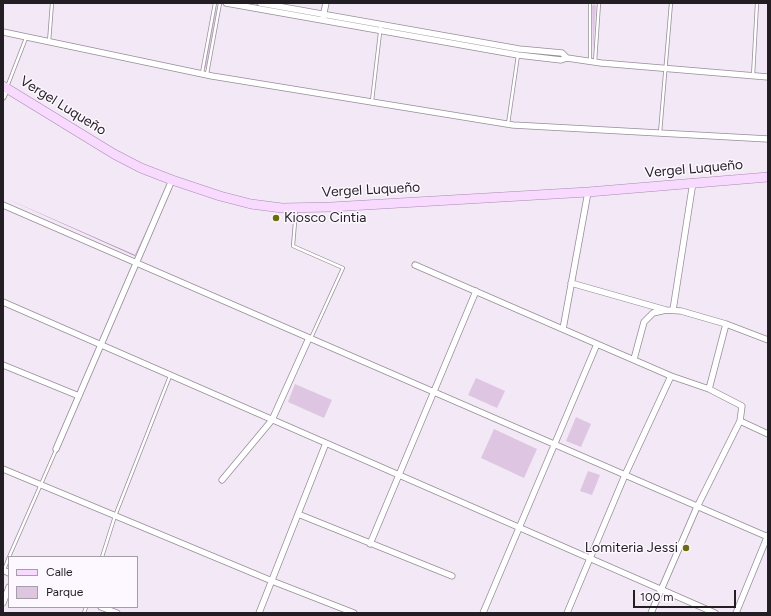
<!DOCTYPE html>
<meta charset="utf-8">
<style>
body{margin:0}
#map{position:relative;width:771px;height:616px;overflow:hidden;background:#f3e8f5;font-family:Figtree,sans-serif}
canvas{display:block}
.frame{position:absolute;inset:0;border:4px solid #221e23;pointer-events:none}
.legend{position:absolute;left:8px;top:556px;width:130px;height:52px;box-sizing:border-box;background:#fdf7ff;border:1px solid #a5a0a7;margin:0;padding:5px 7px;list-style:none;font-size:12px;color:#221e23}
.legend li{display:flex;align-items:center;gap:8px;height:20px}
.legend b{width:20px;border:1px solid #a5a0a7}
.scale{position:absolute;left:633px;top:590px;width:103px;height:18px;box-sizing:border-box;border:2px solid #221e23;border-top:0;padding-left:5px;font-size:12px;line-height:14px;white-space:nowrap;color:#221e23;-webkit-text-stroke:3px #fdf7ff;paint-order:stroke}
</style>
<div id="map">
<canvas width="771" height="616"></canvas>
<div class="frame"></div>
<ul class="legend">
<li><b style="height:5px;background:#f8daff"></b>Calle</li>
<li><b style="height:11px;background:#dec6e3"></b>Parque</li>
</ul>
<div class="scale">100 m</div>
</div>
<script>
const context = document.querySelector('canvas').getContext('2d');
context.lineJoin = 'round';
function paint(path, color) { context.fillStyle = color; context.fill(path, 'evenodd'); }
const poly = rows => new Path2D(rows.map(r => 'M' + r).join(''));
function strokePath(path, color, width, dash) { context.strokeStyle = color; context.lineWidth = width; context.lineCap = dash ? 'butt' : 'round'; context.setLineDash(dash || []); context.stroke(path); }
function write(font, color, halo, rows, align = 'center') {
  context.font = font + ' Figtree,sans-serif'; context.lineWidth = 3; context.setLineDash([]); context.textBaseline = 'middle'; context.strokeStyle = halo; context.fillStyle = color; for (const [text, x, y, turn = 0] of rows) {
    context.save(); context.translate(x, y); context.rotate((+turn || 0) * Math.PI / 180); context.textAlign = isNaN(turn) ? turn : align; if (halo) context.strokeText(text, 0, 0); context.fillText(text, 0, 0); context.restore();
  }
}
const green = poly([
 [594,4,596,6,593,54,592,6],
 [217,7,206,68,204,68,216,8],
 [476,378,505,391,497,408,468,395],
 [295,384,332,400,324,418,288,402],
 [576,417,591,424,581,447,566,441],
 [494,429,537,449,524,478,481,458],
 [588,471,600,475,592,495,580,491]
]);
const water = poly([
 [3,197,135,255,150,223,135,256]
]);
const lane = poly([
 [590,3,590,60],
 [49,42,52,3],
 [595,62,599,3],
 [202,73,215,3],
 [207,74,220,3],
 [753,76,757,3],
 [7,87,26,38],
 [372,101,381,24],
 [508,124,518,55],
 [660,133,671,3],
 [296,210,293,246,343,268,311,338],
 [9,557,56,450],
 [102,557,115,516,170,376],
 [4,570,9,557],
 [84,613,86,607]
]);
const street = poly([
 [226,3,518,55,561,60,567,58,601,63,768,77],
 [260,3,519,49,562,53,567,58],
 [323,17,326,3],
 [3,32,212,76,513,125,768,139],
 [3,97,7,88],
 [3,205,768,537],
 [415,265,597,344,671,376,709,389,742,406,740,421,697,507,651,613],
 [571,283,666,310,681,311,726,324,768,340],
 [3,302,715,613],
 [673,310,693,182],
 [563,329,588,192],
 [634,359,644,322,653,313,666,310],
 [3,365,79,396],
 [709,389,726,324],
 [740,421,768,434],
 [56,449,172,180],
 [3,469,272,581,354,613],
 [222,480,272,420,309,338],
 [298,514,452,576],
 [370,544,476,291],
 [3,570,9,573],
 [3,603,9,587],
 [101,607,117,613],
 [259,613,326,443],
 [483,613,597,344],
 [567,613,625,475,671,376],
 [736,613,768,535]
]);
const primary = poly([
 [3,86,114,154,141,168,172,180,220,196,251,204,282,208,331,207,588,192,768,177]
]);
const markers = [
 [276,218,4,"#6d6d0f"],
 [686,548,4,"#6d6d0f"]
];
const streetNames = [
 ["Vergel Luqueño",63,106,32],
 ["Vergel Luqueño",694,169,-5],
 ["Vergel Luqueño",371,190,-3]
];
const poiNames = [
 ["Kiosco Cintia",284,218],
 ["Lomiteria Jessi",678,548,"right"]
];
paint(green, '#dec6e3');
paint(water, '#aa88b1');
strokePath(lane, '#978d99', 4);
strokePath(street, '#978d99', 7);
strokePath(primary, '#aa89b2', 10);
strokePath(lane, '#fff', 2.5);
strokePath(street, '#fff', 5.5);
strokePath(primary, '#f8daff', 9);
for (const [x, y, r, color] of markers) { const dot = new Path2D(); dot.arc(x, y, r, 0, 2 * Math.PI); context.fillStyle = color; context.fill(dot); strokePath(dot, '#fdf7ff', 1.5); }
write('14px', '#221e23', '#fdf7ff', streetNames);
write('14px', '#221e23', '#fdf7ff', poiNames, 'left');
</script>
